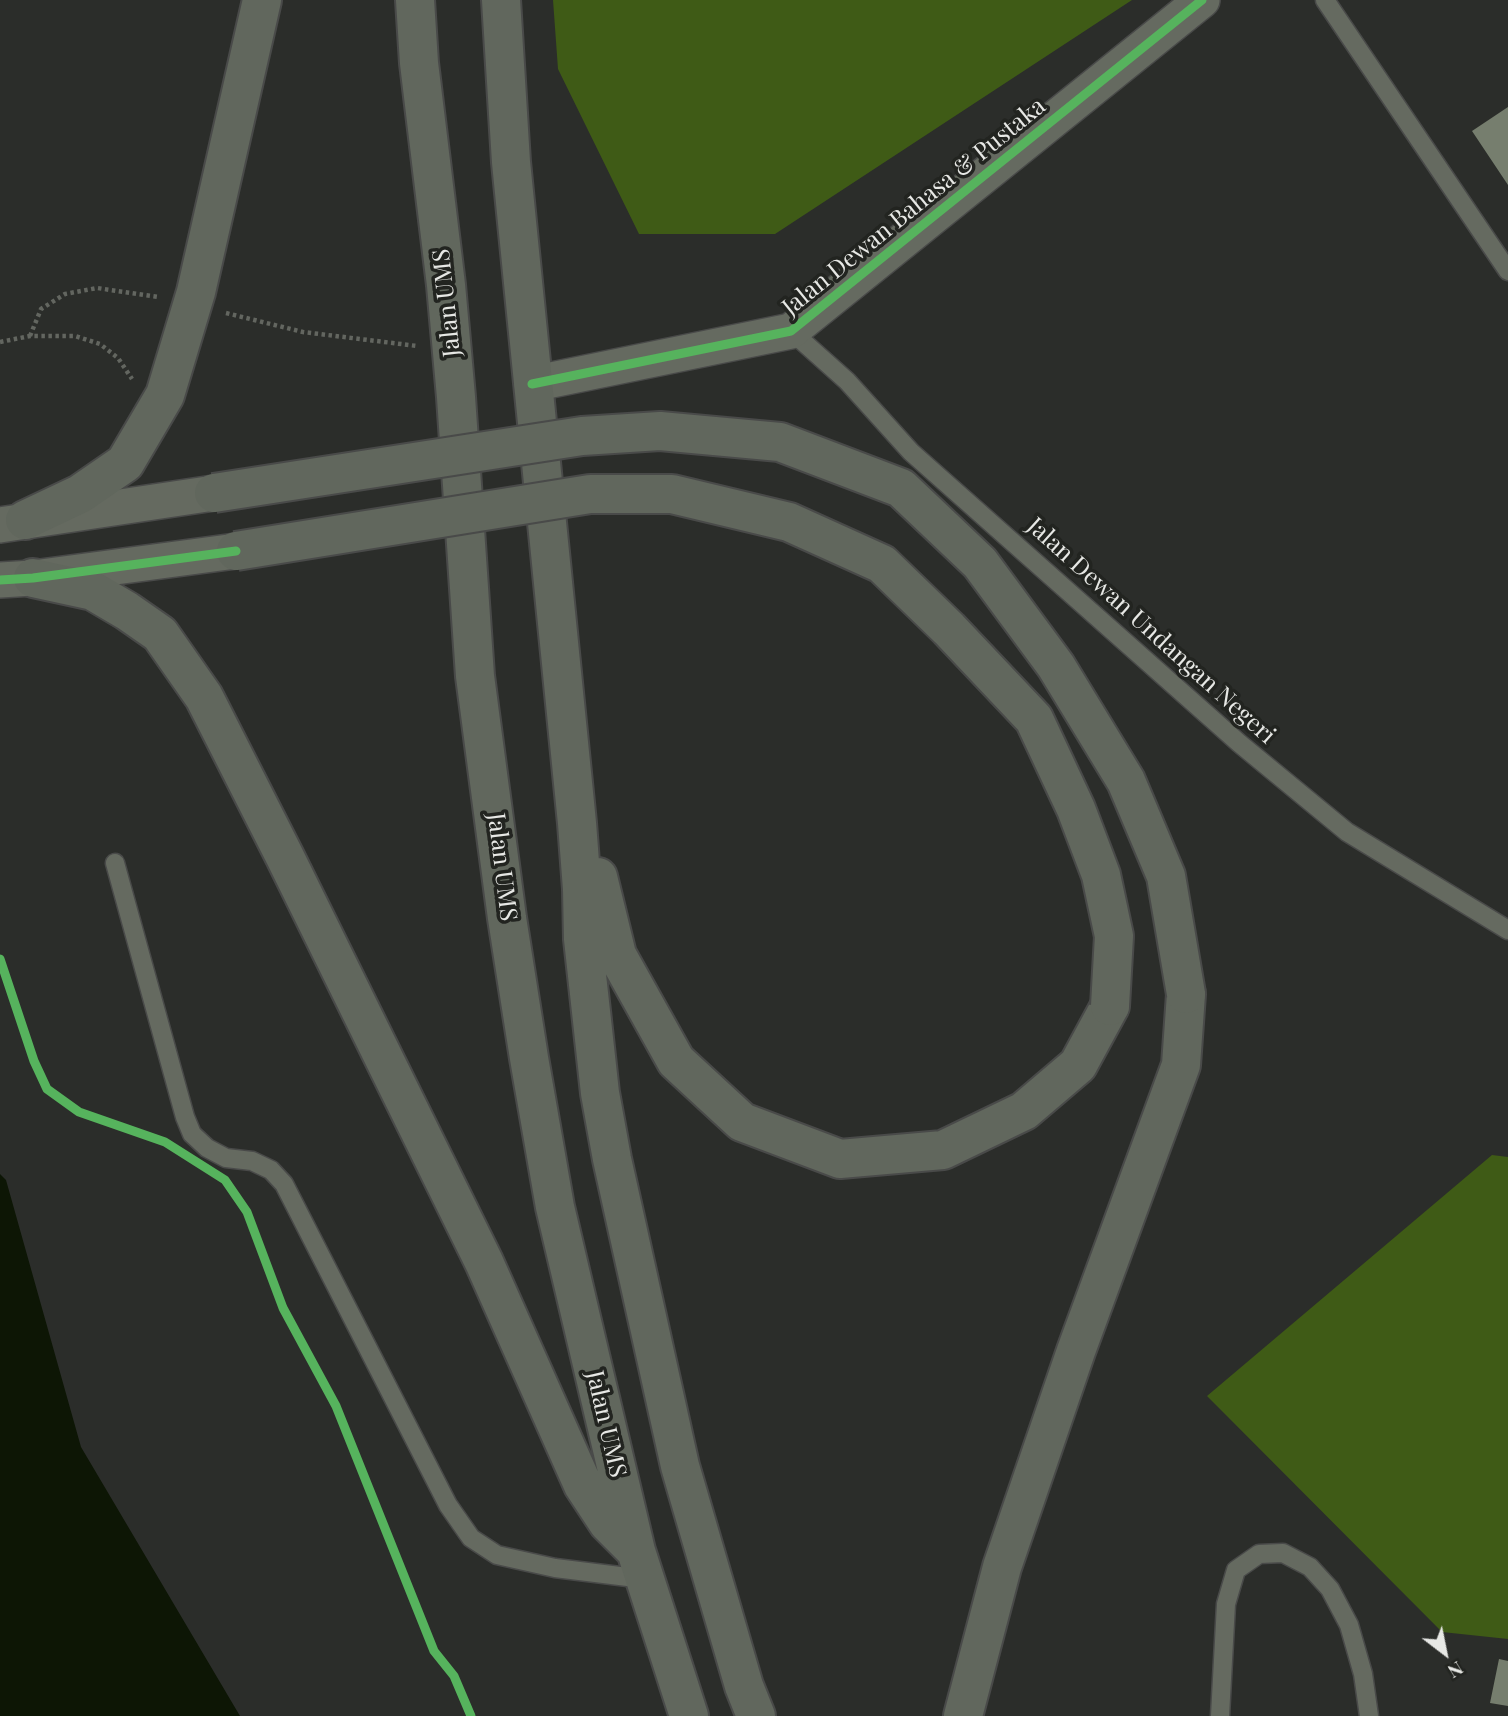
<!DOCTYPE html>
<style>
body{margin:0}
#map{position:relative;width:1508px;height:1716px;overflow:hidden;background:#2b2d2a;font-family:"Playfair Display",serif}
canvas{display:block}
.north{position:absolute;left:1410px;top:1618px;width:70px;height:70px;-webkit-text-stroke:5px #222420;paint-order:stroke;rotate:148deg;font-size:19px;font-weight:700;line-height:28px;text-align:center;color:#e7e8e5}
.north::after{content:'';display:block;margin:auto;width:24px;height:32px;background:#e7e8e5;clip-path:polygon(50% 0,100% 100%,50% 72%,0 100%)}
</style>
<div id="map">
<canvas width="1508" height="1716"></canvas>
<div class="north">N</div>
</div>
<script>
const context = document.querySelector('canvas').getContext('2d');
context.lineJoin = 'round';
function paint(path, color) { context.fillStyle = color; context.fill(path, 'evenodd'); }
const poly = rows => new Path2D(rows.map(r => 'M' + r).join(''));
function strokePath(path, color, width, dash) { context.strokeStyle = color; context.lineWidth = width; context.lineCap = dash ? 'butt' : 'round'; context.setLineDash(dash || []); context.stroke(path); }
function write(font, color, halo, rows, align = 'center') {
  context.font = font + ' "Playfair Display",serif'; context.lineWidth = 7; context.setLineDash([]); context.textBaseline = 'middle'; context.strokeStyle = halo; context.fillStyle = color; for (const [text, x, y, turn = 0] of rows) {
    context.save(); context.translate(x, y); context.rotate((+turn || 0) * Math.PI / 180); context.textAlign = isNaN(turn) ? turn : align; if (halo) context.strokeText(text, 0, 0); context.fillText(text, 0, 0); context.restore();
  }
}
const forest = poly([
 [553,0,1132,0,775,234,639,234,558,69],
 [1492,1155,1508,1157,1508,1639,1442,1632,1207,1396]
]);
const water = poly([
 [0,1174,6,1180,81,1447,240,1716,0,1716]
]);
const building = poly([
 [1508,107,1508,185,1472,131],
 [1499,1659,1508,1661,1508,1706,1490,1703]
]);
const path = poly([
 [226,313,303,332,417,346],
 [30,336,41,309,65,294,97,288,159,297],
 [0,342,30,336,75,336,100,344,118,358,132,379]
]);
const lane = poly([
 [1325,0,1508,271],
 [791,331,847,381,911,452,1239,743,1347,832,1508,930],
 [115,863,185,1117,192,1134,207,1148,226,1158,252,1161,271,1170,284,1184,448,1505,471,1538,497,1555,555,1568,644,1579],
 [1220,1716,1226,1604,1236,1570,1259,1554,1283,1553,1310,1567,1330,1589,1349,1625,1363,1674,1369,1716]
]);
const street = poly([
 [532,384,791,331,1202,0],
 [0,525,214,493],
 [0,580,33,578,236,551]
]);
const highway = poly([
 [415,0,419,63,446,285,456,397,475,676,507,918,529,1058,555,1207,636,1551,689,1716],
 [501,0,511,162,577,823,582,889,583,939,600,1093,612,1159,680,1466,744,1686,756,1716],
 [25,520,80,494,125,463,165,395,196,292,262,0],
 [33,578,93,591,127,611,160,634,204,697,285,857,484,1262,583,1485,608,1523,632,1547],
 [598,877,617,955,676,1061,742,1122,840,1159,943,1150,1024,1111,1078,1065,1110,1006],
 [963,1716,1002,1567,1076,1351,1181,1065,1186,994]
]);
const highwayBridge = poly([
 [214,493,582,436,660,431,780,442,901,488,980,563,1056,666,1126,781,1166,876,1186,994],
 [236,551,590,494,672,494,789,522,882,564,949,629,1034,719,1076,809,1101,875,1114,936,1110,1006]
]);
const cycleway = poly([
 [532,384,791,331,1202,0],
 [0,580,33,578,236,551],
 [0,959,34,1061,47,1089,79,1112,165,1142,225,1180,247,1212,283,1308,336,1406,434,1651,454,1676,471,1716]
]);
const streetNames = [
 ["Jalan Dewan Bahasa & Pustaka",914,207,-39],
 ["Jalan UMS",447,303,-96],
 ["Jalan Dewan Undangan Negeri",1151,631,42],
 ["Jalan UMS",502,867,83],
 ["Jalan UMS",606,1424,77]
];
paint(forest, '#3f5b16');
paint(water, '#0d1605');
paint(building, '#767e6e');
strokePath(lane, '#494a49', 21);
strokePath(street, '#494a49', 38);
strokePath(highway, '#494a49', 42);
strokePath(path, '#636660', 4.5, [3.5, 3.5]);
strokePath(lane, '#656a60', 18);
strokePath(street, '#656a60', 35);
strokePath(highway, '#61675d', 38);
strokePath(highwayBridge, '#494a49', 42, []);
strokePath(highwayBridge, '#61675d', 38);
strokePath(cycleway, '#56b35d', 9);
write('24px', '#e7e8e5', '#222420', streetNames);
</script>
